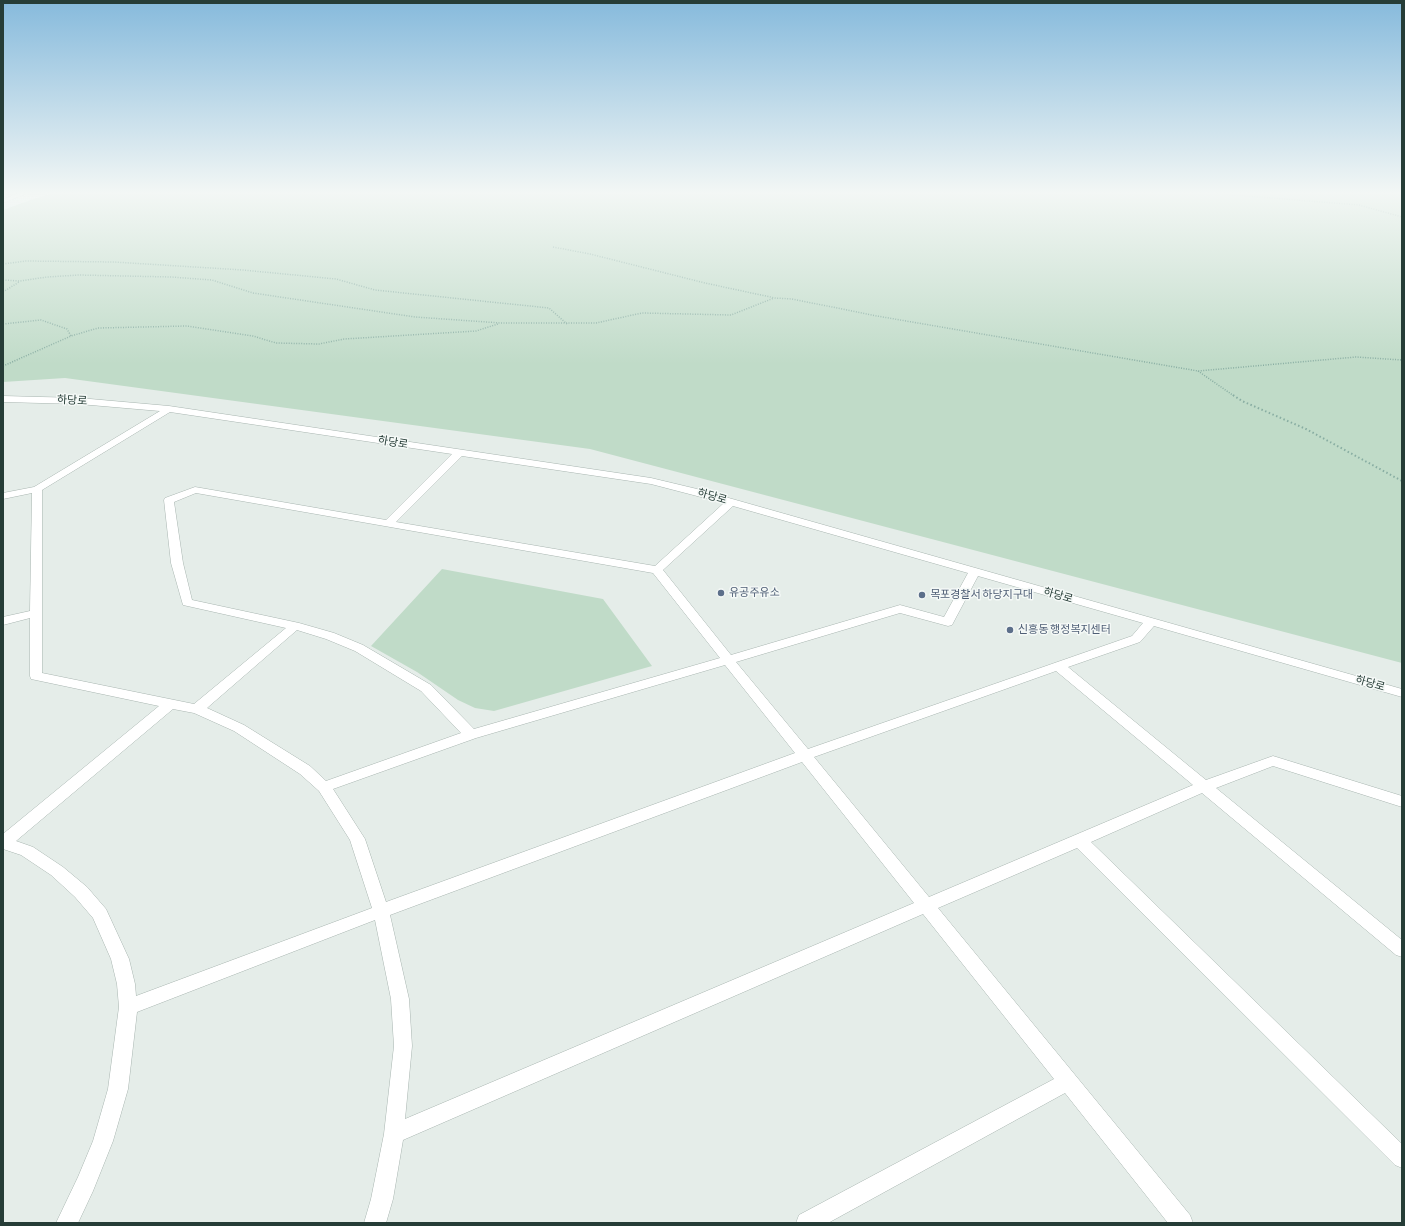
<!DOCTYPE html>
<meta charset="utf-8">
<style>
body{margin:0}
#map{position:relative;width:1405px;height:1226px;overflow:hidden;background:#e5ede9;font-family:"Sofia Sans Condensed",sans-serif}
canvas{display:block}
.frame{position:absolute;inset:0;border:4px solid #263d37;pointer-events:none}
</style>
<div id="map">
<canvas width="1405" height="1226"></canvas>
<div class="frame"></div>
</div>
<script>
const context = document.querySelector('canvas').getContext('2d');
context.lineJoin = 'round';
function paint(path, color) { context.fillStyle = color; context.fill(path, 'evenodd'); }
const poly = rows => new Path2D(rows.map(r => 'M' + r).join(''));
function strokePath(path, color, width, dash) { context.strokeStyle = color; context.lineWidth = width; context.lineCap = dash ? 'butt' : 'round'; context.setLineDash(dash || []); context.stroke(path); }
function write(font, color, halo, rows, align = 'center') {
  context.font = font + ' "Sofia Sans Condensed","Noto Sans KR",sans-serif'; context.lineWidth = 3; context.setLineDash([]); context.textBaseline = 'middle'; context.strokeStyle = halo; context.fillStyle = color; for (const [text, x, y, turn = 0] of rows) {
    context.save(); context.translate(x, y); context.rotate((+turn || 0) * Math.PI / 180); context.textAlign = isNaN(turn) ? turn : align; if (halo) context.strokeText(text, 0, 0); context.fillText(text, 0, 0); context.restore();
  }
}
const green = poly([
 [57,192,1402,192,1402,663,590,449,65,378,3,382,3,210,33,199],
 [442,569,603,599,652,666,494,711,475,708,458,700,417,672,371,646]
]);
const pathFar1 = poly([
 [1197,192,1359,205,1402,217],
 [553,247,590,254,705,283,775,298,792,299,877,316,1198,371,1356,357,1402,360],
 [3,264,26,261,114,262,243,270,336,279,375,290,549,308,567,324],
 [3,280,20,281,47,277,79,275,171,277,212,280,253,293,415,317,501,323,596,323,642,313,731,315,774,298],
 [3,292,19,282],
 [3,324,41,320,67,329,71,336],
 [3,366,71,336,98,328,187,326,253,336,276,343,319,344,344,339,476,331,498,324],
 [1198,371,1234,396]
]);
const path = poly([
 [1233,395,1242,401,1306,429,1402,481]
]);
const minor = poly([
 [22,192,31,192,3,203,3,199,22,192],
 [3,396,79,398,169,406,651,478,697,489,1402,689,1402,697,1154,626,1140,642,1068,667,1206,780,1273,756,1402,796,1402,807,1273,766,1216,788,1402,940,1402,957,1396,955,1202,793,1091,842,1402,1144,1402,1168,1395,1165,1077,848,938,908,1190,1215,1193,1223,1168,1223,1065,1093,828,1223,796,1223,799,1215,1054,1079,923,914,403,1140,393,1199,386,1223,364,1223,371,1199,384,1134,394,1046,391,999,375,920,137,1012,128,1089,113,1141,93,1191,78,1223,56,1223,78,1177,93,1141,108,1089,119,1007,117,984,111,959,93,918,75,897,51,875,21,855,3,849,3,834,159,706,31,679,30,676,30,618,3,625,3,617,30,611,32,493,3,499,3,493,34,487,160,411,79,404,3,402,3,396],
 [170,412,452,454,386,520,195,487,165,498,164,500,171,563,183,605,286,628,194,704,42,673,42,490,170,412],
 [462,456,651,484,724,503,655,566,396,522,462,456],
 [196,493,653,573,720,658,474,729,431,685,363,645,334,633,299,623,192,600,183,563,174,502,196,493],
 [733,506,968,573,944,617,900,605,731,655,663,570,733,506],
 [978,576,1143,623,1132,636,808,749,736,662,900,613,948,626,952,625,978,576],
 [297,630,326,639,355,651,421,691,461,733,326,781,310,766,244,725,207,708,297,630],
 [725,665,795,753,386,902,365,839,333,789,476,738,725,665],
 [1056,671,1193,785,929,897,814,757,1056,671],
 [173,709,194,713,234,731,300,774,319,791,350,840,372,908,136,996,135,984,129,959,106,909,87,887,63,867,33,847,16,841,173,709],
 [802,762,914,903,405,1119,412,1046,409,999,390,915,802,762]
]);
const markers = [
 [721,593,4,"#5c6f8a"],
 [922,595,4,"#5c6f8a"],
 [1010,630,4,"#5c6f8a"]
];
const streetNames = [
 ["하당로",72,401,3],
 ["하당로",393,443,9],
 ["하당로",712,497,16],
 ["하당로",1058,596,16],
 ["하당로",1370,684,16]
];
const serviceNames = [
 ["유공주유소",729,593],
 ["목포경찰서 하당지구대",930,595],
 ["신흥동 행정복지센터",1018,630]
];
paint(green, '#c0dbc8');
strokePath(minor, '#a8b5b0', 1);
strokePath(pathFar1, '#88ada2', 1.5, [1, 1.5]);
strokePath(path, '#88ada2', 2, [1.5, 2.5]);
paint(minor, '#fff');
const sky = context.createLinearGradient(0, 0, 0, 364);
sky.addColorStop(0, '#86badc');
sky.addColorStop(0.53, '#f3f7f5');
sky.addColorStop(1, '#f3f7f500');
context.fillStyle = sky;
context.fillRect(0, 0, 1405, 364);
for (const [x, y, r, color] of markers) { const dot = new Path2D(); dot.arc(x, y, r, 0, 2 * Math.PI); context.fillStyle = color; context.fill(dot); strokePath(dot, '#f5f9f7', 1.5); }
write('11px', '#263d37', '#f5f9f7', streetNames);
write('11px', '#4e5e75', '#f5f9f7', serviceNames, 'left');
</script>
